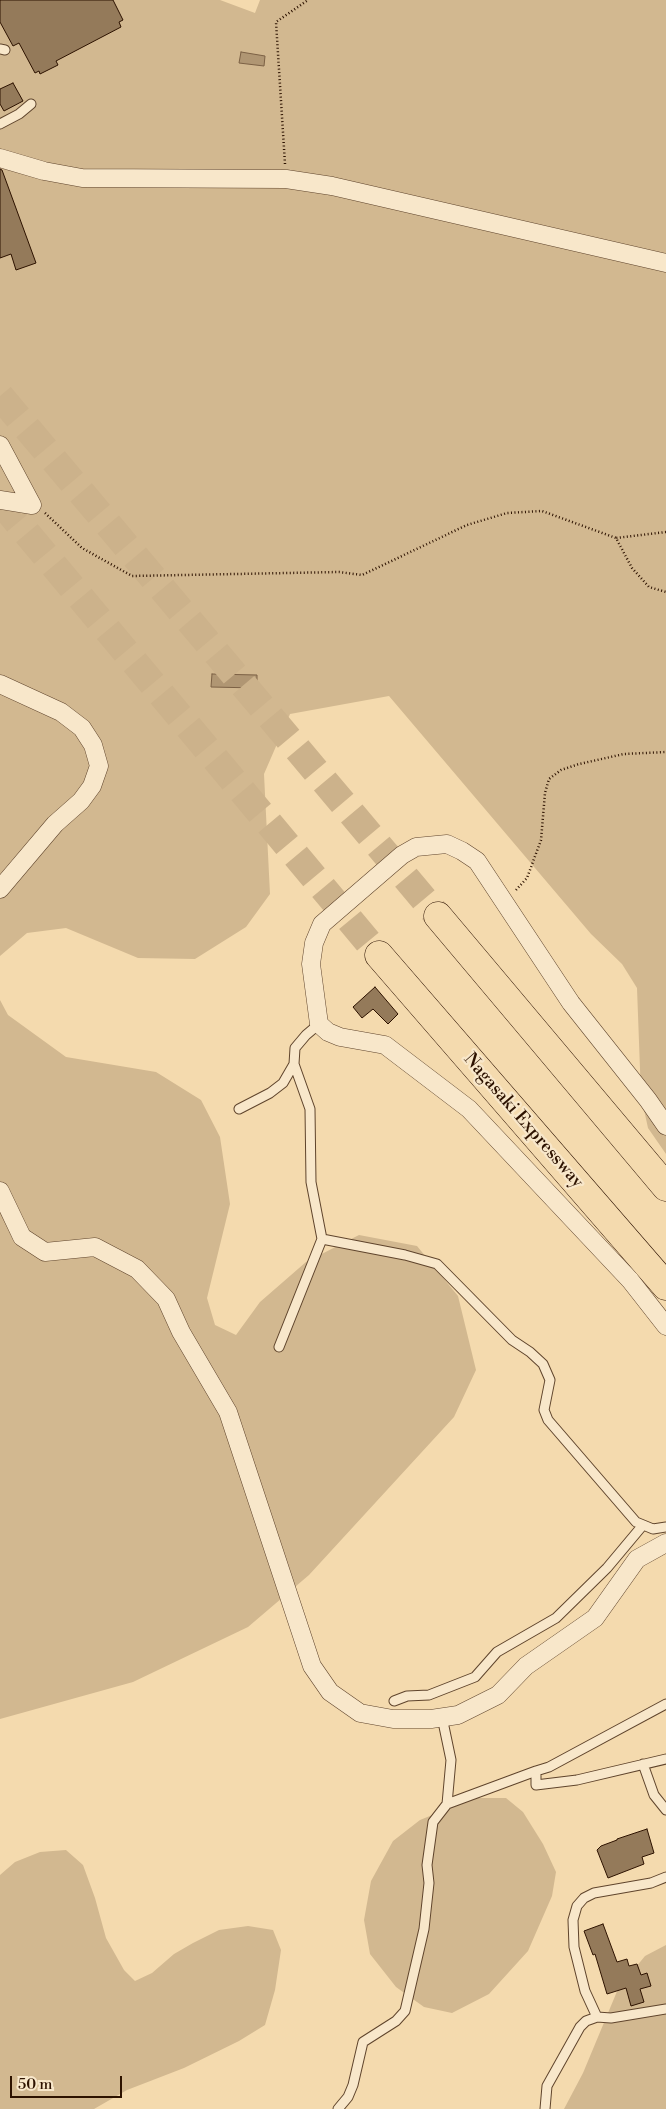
<!DOCTYPE html>
<style>
body{margin:0}
#map{position:relative;width:666px;height:2109px;overflow:hidden;background:#f4daae;font-family:"Libre Bodoni",serif}
canvas{display:block}
.scale{position:absolute;left:10px;top:2076px;width:112px;height:22px;box-sizing:border-box;border:2px solid #2d1200;border-top:0;padding-left:6px;font-size:15px;line-height:18px;white-space:nowrap;color:#2d1200;-webkit-text-stroke:4px #f8e7ca;paint-order:stroke}
</style>
<div id="map">
<canvas width="666" height="2109"></canvas>
<div class="scale">50 m</div>
</div>
<script>
const context = document.querySelector('canvas').getContext('2d');
context.lineJoin = 'round';
function paint(path, color) { context.fillStyle = color; context.fill(path, 'evenodd'); }
const poly = rows => new Path2D(rows.map(r => 'M' + r).join(''));
function strokePath(path, color, width, dash) { context.strokeStyle = color; context.lineWidth = width; context.lineCap = dash ? 'butt' : 'round'; context.setLineDash(dash || []); context.stroke(path); }
function write(font, color, halo, rows, align = 'center') {
  context.font = font + ' "Libre Bodoni",serif'; context.lineWidth = 4.5; context.setLineDash([]); context.textBaseline = 'middle'; context.strokeStyle = halo; context.fillStyle = color; for (const [text, x, y, turn = 0] of rows) {
    context.save(); context.translate(x, y); context.rotate((+turn || 0) * Math.PI / 180); context.textAlign = isNaN(turn) ? turn : align; if (halo) context.strokeText(text, 0, 0); context.fillText(text, 0, 0); context.restore();
  }
}
const green = poly([
 [0,0,220,0,255,13,260,0,666,0,666,1154,648,1128,641,1096,637,988,622,964,591,934,389,696,290,714,264,774,270,894,246,927,195,959,138,958,66,928,27,933,0,956],
 [0,1000,8,1015,66,1057,156,1072,201,1100,220,1137,230,1204,207,1298,215,1325,236,1335,260,1302,306,1262,359,1235,417,1246,458,1296,476,1370,454,1417,309,1575,248,1627,133,1682,0,1719],
 [474,1798,506,1798,523,1812,543,1844,556,1872,552,1896,528,1951,489,1994,452,2013,424,2007,396,1987,370,1954,364,1920,371,1881,393,1841,420,1820],
 [66,1850,83,1865,95,1898,106,1938,124,1970,135,1981,152,1973,174,1954,193,1943,219,1930,248,1926,273,1930,281,1950,275,1990,265,2025,239,2041,184,2068,127,2090,94,2109,0,2109,0,1875,15,1862,40,1852],
 [666,1945,666,2109,564,2109,583,2073,618,1989,645,1956]
]);
const water = poly([
 [241,52,265,56,264,66,239,63,241,52],
 [212,674,257,675,257,688,211,687,212,674]
]);
const building = poly([
 [0,0,113,0,123,20,119,22,121,27,56,61,58,65,40,74,39,71,35,73,19,43,13,46,0,22,0,0],
 [13,83,23,101,4,111,0,104,0,89,13,83],
 [0,169,2,170,36,263,16,270,11,254,0,258,0,169],
 [375,987,398,1014,388,1024,373,1009,362,1018,353,1007,375,987],
 [647,1829,654,1853,642,1857,644,1864,608,1878,597,1850,601,1846,617,1840,617,1839,647,1829],
 [603,1924,617,1962,627,1959,629,1966,637,1964,641,1975,647,1973,651,1986,640,1989,644,2002,631,2006,626,1988,607,1994,595,1954,593,1955,584,1931,603,1924]
]);
const highwayTunnel = poly([
 [0,396,438,916],
 [0,501,379,955]
]);
const path = poly([
 [285,164,276,22,308,0],
 [45,513,82,548,132,576,339,572,362,575,467,525,507,513,542,511,616,538],
 [666,532,616,538,632,568,649,587,666,592],
 [516,890,527,878,541,840,545,793,549,779,561,770,579,764,624,754,666,752]
]);
const lane = poly([
 [0,49,5,50],
 [0,124,19,114,31,104],
 [319,1024,306,1035,295,1048,294,1064,310,1109,311,1182,322,1239],
 [239,1109,270,1093,283,1083,294,1064],
 [279,1347,322,1239,405,1255,437,1264,512,1340,530,1352,543,1364,550,1380,544,1410,548,1420,636,1522,653,1529,666,1527],
 [394,1701,407,1696,429,1695,475,1677,497,1652,556,1618,607,1568,643,1525],
 [442,1717,451,1760,447,1804],
 [643,1764,654,1795,666,1810],
 [536,1771,549,1767,666,1704],
 [666,1877,651,1883,594,1893,584,1898,577,1906,573,1920,574,1947,585,1991,597,2017,611,2018,666,2009],
 [338,2109,348,2097,353,2085,363,2042,396,2021,405,2011,424,1929,429,1883,427,1865,433,1822,447,1804,536,1771,536,1785,577,1780,666,1759],
 [545,2109,547,2086,580,2027,586,2021,597,2017]
]);
const street = poly([
 [0,158,44,171,82,178,286,179,332,186,666,263],
 [0,445,32,505,0,500],
 [0,684,61,712,82,728,93,745,99,766,92,786,81,801,55,824,0,889],
 [666,1126,648,1100,571,1003,477,861,462,851,447,844,416,847,402,855,322,924,314,943,311,964,319,1024,328,1032,340,1037,385,1045,469,1109,630,1280,666,1326],
 [0,1191,22,1237,45,1252,95,1247,137,1269,166,1299,181,1332,228,1412,312,1666,330,1692,360,1713,393,1719,431,1719,458,1715,498,1695,526,1666,595,1618,637,1559,666,1543]
]);
const highway = poly([
 [438,916,666,1187],
 [379,955,666,1286]
]);
const streetNames = [
 ["Nagasaki Expressway",523,1121,49]
];
paint(green, '#d2b890');
paint(water, '#b09673');
strokePath(water, '#7c6145', 1);
paint(building, '#947a5a');
strokePath(building, '#2d1200', 1);
strokePath(highwayTunnel, '#ccb28b', 28, [28, 14]);
strokePath(lane, '#5f442c', 11);
strokePath(street, '#5f442c', 19);
strokePath(highway, '#2d1200', 29);
strokePath(path, '#2d1200', 2.5, [1, 2.5]);
strokePath(lane, '#f8e7ca', 9);
strokePath(street, '#f8e7ca', 18);
strokePath(highway, '#f4daae', 28);
write('18px', '#2d1200', '#f8e7ca', streetNames);
</script>
